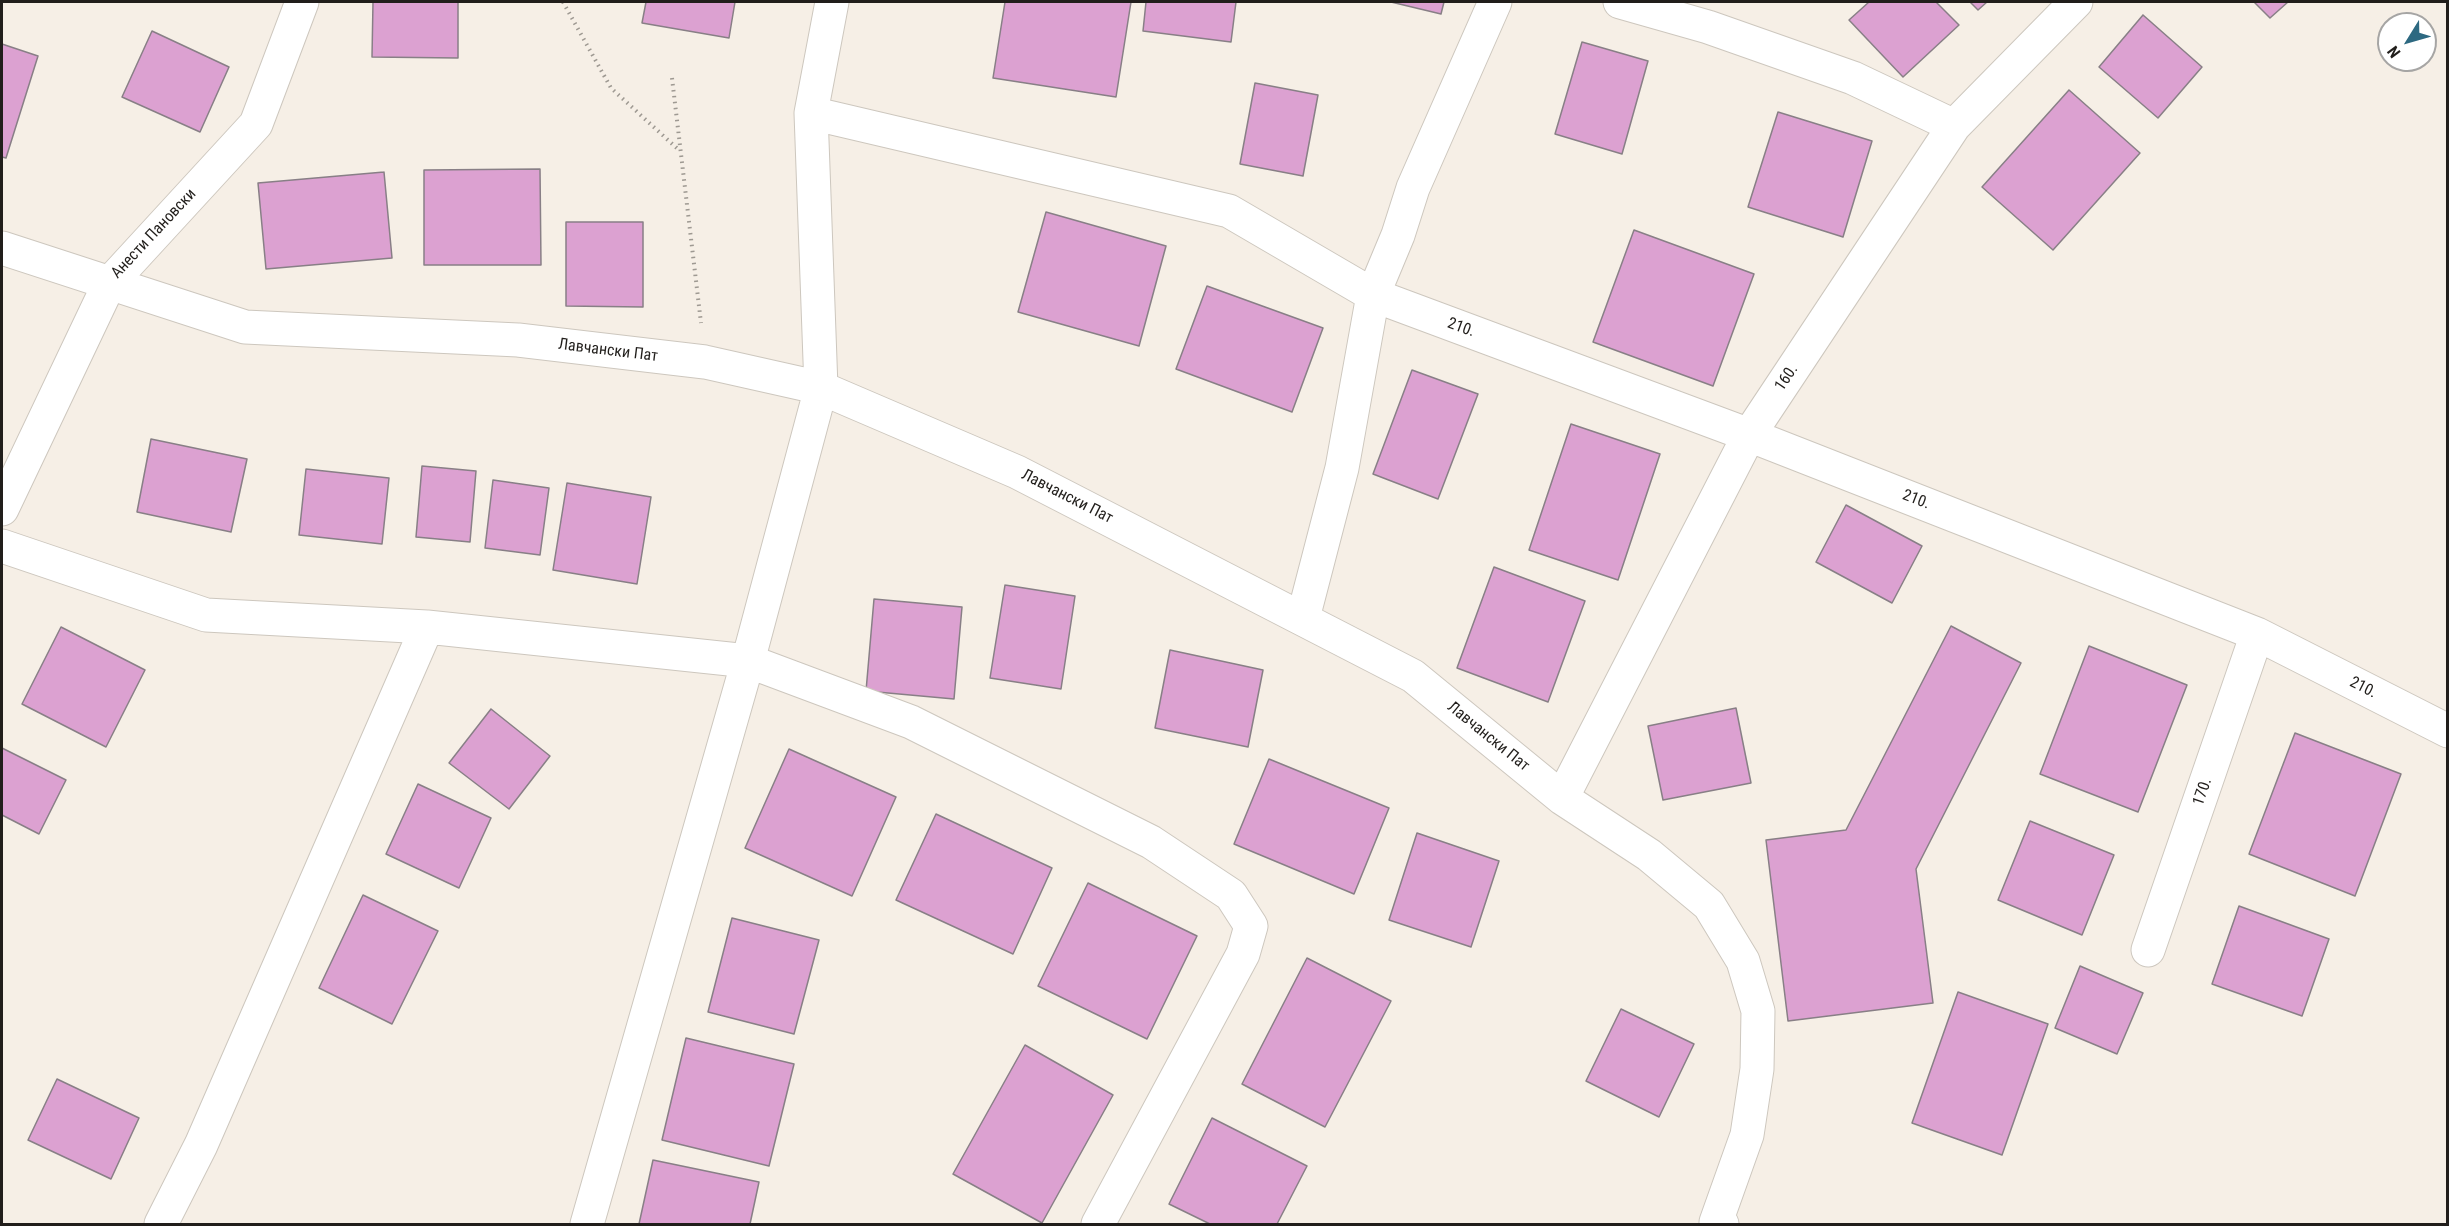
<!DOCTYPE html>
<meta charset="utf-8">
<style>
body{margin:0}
#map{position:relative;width:2449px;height:1226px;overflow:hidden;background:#f6efe6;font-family:"Roboto Condensed",sans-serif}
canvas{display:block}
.frame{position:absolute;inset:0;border:3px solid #211e1b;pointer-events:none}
.north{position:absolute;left:2377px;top:12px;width:60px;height:60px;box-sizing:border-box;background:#fff;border:2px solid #a6a5a4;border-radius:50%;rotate:233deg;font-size:16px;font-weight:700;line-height:24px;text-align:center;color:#211e1b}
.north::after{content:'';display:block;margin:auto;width:21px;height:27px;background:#2d6981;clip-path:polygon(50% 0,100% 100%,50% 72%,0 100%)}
</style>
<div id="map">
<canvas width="2449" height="1226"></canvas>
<div class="frame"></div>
<div class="north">N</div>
</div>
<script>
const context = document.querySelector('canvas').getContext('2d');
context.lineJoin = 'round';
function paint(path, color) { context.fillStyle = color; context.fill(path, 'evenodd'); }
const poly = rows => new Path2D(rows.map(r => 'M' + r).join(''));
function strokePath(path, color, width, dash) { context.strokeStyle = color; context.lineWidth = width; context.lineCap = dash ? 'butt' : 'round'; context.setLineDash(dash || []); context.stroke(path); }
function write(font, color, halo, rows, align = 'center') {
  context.font = font + ' "Roboto Condensed",sans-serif'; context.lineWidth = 6; context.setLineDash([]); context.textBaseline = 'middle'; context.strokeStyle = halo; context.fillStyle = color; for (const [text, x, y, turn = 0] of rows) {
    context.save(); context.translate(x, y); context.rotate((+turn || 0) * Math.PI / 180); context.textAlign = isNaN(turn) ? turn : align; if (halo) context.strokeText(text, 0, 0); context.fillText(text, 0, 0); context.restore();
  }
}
const building = poly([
 [373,2,458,2,458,58,372,57,373,2],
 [646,2,735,2,729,38,642,23,646,2],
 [1005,2,1131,2,1116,97,993,78,1005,2],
 [1146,2,1236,2,1231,42,1143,31,1146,2],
 [1391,2,1444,2,1441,14,1391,2],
 [1869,2,1936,2,1959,25,1903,77,1849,20,1869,2],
 [1970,2,1987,2,1978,10,1970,2],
 [2254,2,2288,2,2270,18,2254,2],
 [2143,15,2202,67,2158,118,2099,67,2143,15],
 [152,31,229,67,200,132,122,97,152,31],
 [1582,42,1648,61,1622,154,1555,134,1582,42],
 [2,44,38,56,6,158,2,157,2,44],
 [1255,83,1318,95,1303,176,1240,164,1255,83],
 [2069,90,2140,153,2053,250,1982,187,2069,90],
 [1778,112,1872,141,1843,237,1748,207,1778,112],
 [540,169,541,265,424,265,424,170,540,169],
 [384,172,392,258,266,269,258,183,384,172],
 [1046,212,1166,246,1139,346,1018,312,1046,212],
 [566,222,643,222,643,307,566,306,566,222],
 [1634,230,1754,274,1713,386,1593,342,1634,230],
 [1207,286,1323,328,1292,412,1176,369,1207,286],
 [1412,370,1478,394,1438,499,1373,474,1412,370],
 [1571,424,1660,454,1618,580,1529,550,1571,424],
 [151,439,247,459,231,532,137,512,151,439],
 [422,466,476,471,470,542,416,537,422,466],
 [306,469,389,478,382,544,299,535,306,469],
 [493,480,549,488,540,555,485,548,493,480],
 [567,483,651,497,637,584,553,570,567,483],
 [1846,505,1922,546,1892,603,1816,562,1846,505],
 [1494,567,1585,601,1548,702,1457,668,1494,567],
 [1005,585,1075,596,1061,689,990,678,1005,585],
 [874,599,962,607,954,699,866,691,874,599],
 [1951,626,2021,663,1916,869,1933,1003,1788,1021,1766,840,1846,830,1951,626],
 [61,627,145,670,106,747,22,704,61,627],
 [2089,646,2187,685,2138,812,2040,774,2089,646],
 [1170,650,1263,670,1248,747,1155,728,1170,650],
 [1736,708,1751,783,1663,800,1648,726,1736,708],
 [491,709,550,756,509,809,449,763,491,709],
 [2295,733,2401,774,2355,896,2249,854,2295,733],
 [2,748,66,780,39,834,2,815,2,748],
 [789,749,896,797,852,896,745,848,789,749],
 [1269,759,1389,808,1354,894,1234,844,1269,759],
 [418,784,491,818,459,888,386,854,418,784],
 [936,814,1052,868,1013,954,896,900,936,814],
 [2030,821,2114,855,2082,935,1998,900,2030,821],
 [1417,833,1499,861,1471,947,1389,920,1417,833],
 [1088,883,1197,936,1147,1039,1038,986,1088,883],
 [363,895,438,931,392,1024,319,988,363,895],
 [2239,906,2329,939,2302,1016,2212,984,2239,906],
 [732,918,819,940,794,1034,708,1012,732,918],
 [1307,958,1391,1001,1325,1127,1242,1084,1307,958],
 [2080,966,2143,993,2117,1054,2055,1028,2080,966],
 [1958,992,2048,1024,2002,1155,1912,1123,1958,992],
 [1621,1009,1694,1044,1659,1117,1586,1081,1621,1009],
 [686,1038,794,1064,769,1166,662,1140,686,1038],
 [1025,1045,1113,1095,1042,1223,953,1174,1025,1045],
 [57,1079,139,1118,111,1179,28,1140,57,1079],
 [1212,1118,1307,1166,1277,1224,1210,1224,1169,1204,1212,1118],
 [653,1160,759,1182,750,1224,639,1224,653,1160]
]);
const path = poly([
 [563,2,611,88,680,151],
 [672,78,701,323]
]);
const minor = poly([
 [1620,2,1708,27,1853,78,1954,126],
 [811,113,1229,211,1373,295,1749,435,2257,634,2448,731],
 [2,248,245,327,518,340,705,362,821,388,1017,472,1413,676,1562,798,1649,855,1709,905,1743,961,1758,1011,1757,1069,1747,1135,1716,1222,1722,1224],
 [109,284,256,124,302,2],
 [2,546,206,615,427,627,748,661,911,722,1151,842,1231,895,1251,926,1243,954,1098,1224],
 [1303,618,1342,468,1373,295,1398,235,1413,188,1495,2],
 [1562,798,1749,435,1954,126,2076,2],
 [2148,950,2257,634],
 [161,1224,201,1145,427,627],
 [587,1224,748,661,821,388,811,113,832,2]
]);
const tertiary = poly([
 [2,509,109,284]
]);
const streetNames = [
 ["Анести Пановски",154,234,-47],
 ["210.",1461,328,20],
 ["Лавчански Пат",608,351,7],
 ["160.",1787,378,-56],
 ["Лавчански Пат",1067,497,27],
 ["210.",1916,500,21],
 ["210.",2363,688,27],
 ["Лавчански Пат",1488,737,39],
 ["170.",2203,792,-71]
];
paint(building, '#dca1d1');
strokePath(building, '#887f86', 1.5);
strokePath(minor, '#cdc7be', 35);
strokePath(tertiary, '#cdc7be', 35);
strokePath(path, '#9e9992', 4, [1.5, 4.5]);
strokePath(minor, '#fff', 33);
strokePath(tertiary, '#fff', 33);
write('16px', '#211e1b', '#fff', streetNames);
</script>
